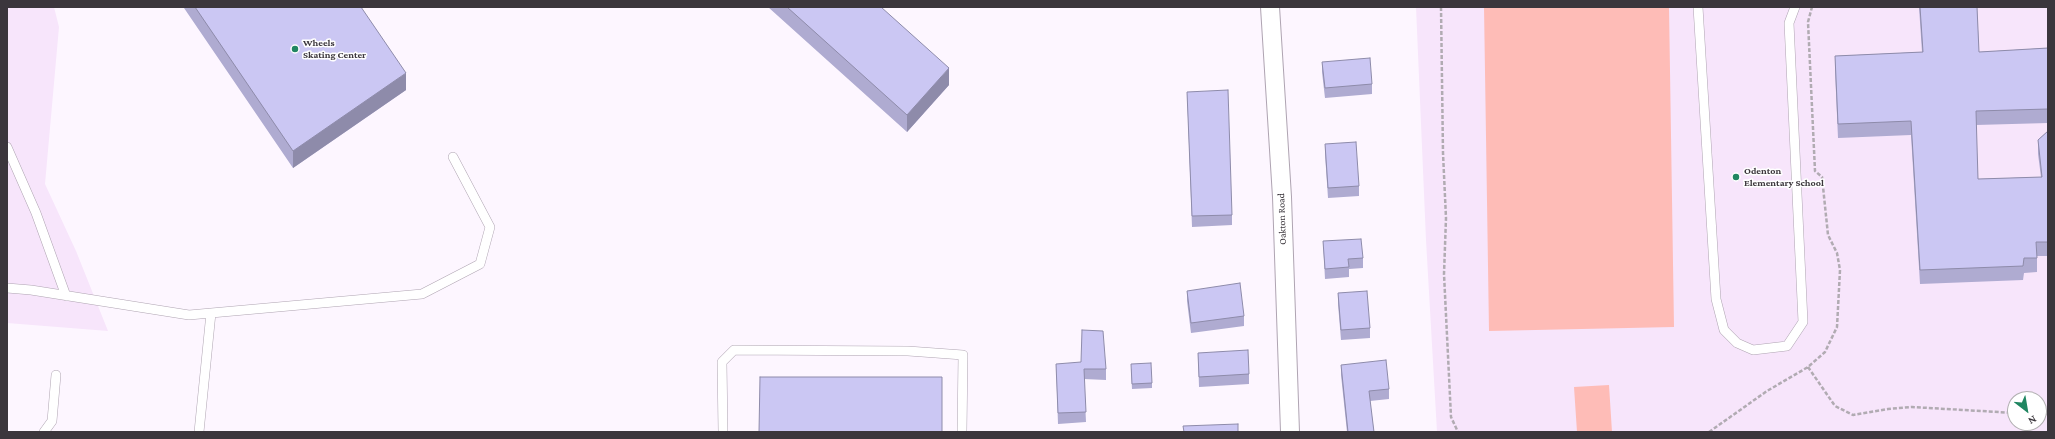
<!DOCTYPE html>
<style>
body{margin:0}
#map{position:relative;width:2055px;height:439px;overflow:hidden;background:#fdf6ff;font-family:"Crimson Pro",serif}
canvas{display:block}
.frame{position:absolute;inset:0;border:8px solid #3b363c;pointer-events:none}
.north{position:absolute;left:2007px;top:391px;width:40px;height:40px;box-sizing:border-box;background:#fff;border:1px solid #b1afb1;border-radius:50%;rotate:149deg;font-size:11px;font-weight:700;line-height:16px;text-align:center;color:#3b363c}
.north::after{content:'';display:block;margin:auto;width:14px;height:18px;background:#208661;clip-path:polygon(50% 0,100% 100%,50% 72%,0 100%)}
</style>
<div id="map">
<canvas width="2055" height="439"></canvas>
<div class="frame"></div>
<div class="north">N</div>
</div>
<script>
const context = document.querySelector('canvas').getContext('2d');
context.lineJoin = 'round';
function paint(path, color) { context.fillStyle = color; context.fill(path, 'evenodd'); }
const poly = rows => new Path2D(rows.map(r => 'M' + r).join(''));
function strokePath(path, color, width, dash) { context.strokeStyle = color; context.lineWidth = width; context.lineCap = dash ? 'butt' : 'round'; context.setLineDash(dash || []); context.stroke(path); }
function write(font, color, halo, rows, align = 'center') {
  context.font = font + ' "Crimson Pro",serif'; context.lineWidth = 3; context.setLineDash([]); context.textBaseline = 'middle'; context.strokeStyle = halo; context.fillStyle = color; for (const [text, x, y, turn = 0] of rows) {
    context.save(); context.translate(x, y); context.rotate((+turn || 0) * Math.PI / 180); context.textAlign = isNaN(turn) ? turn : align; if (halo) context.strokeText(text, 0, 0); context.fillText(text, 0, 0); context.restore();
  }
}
const built = poly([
 [7,7,54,7,59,27,45,184,76,251,108,331,7,323],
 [1416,7,2048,7,2048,432,1437,432,1426,240],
 [2015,399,2039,399,2039,423,2015,423]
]);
const green = poly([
 [1484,7,1669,7,1674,327,1489,331],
 [1609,385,1612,432,1577,432,1574,387]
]);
const path = poly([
 [1441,7,1443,153,1446,218,1444,274,1451,417,1458,432],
 [1808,367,1835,406,1853,415,1888,409,1912,407,2015,413],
 [2039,414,2048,414],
 [1709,432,1767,391,1808,367,1825,352,1837,327,1840,270,1837,253,1828,235,1822,177,1815,171,1808,22,1812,7]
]);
const service = poly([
 [1698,7,1716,299,1724,330,1737,343,1753,350,1787,346,1803,322,1789,23,1795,7],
 [7,147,36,213,66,296],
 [7,288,31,290,189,315,422,294,480,264,490,227,453,157],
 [44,432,52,421,56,375],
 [199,432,211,313],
 [723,432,722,362,734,350,908,351,963,355,962,432]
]);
const minor = poly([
 [1270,7,1282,197,1290,432]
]);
const wall = poly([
 [184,7,361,7,406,90,293,168,184,8],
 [768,7,881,7,949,85,907,132],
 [1919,7,1977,7,1979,52,2048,48,2048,123,1976,125,1978,179,2041,177,2038,154,2038,140,2048,131,2048,256,2037,256,2037,272,2024,273,2023,280,1920,284,1911,135,1838,138,1835,70,1835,56,1922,52],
 [1322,62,1372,84,1372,94,1325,98,1322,72],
 [1187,92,1232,215,1232,225,1192,227],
 [1325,144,1359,186,1359,196,1328,198,1325,154],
 [1323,241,1363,258,1363,268,1349,269,1349,277,1325,279],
 [1187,291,1244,316,1244,326,1191,333,1187,301],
 [1338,293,1370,328,1370,338,1341,340,1338,304],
 [1198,353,1249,374,1249,384,1199,387],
 [1056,364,1106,369,1106,380,1084,379,1086,422,1058,424],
 [1341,365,1389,389,1389,399,1370,401,1374,432,1347,432,1341,375],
 [1131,369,1152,383,1152,388,1132,389]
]);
const shadedWall = poly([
 [949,68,949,85,907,132,907,115],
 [406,73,406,90,293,168,293,151]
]);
const building = poly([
 [195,7,361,7,406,73,293,151,195,7],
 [787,7,881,7,949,68,907,115,787,7],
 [1920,7,1977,7,1979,52,2048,48,2048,109,1976,111,1978,179,2042,177,2038,140,2048,131,2048,242,2036,242,2037,258,2024,258,2023,266,1920,270,1911,121,1838,124,1835,56,1923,52,1920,7],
 [1370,58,1372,84,1325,88,1322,62,1370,58],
 [1228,90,1232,215,1192,216,1187,92,1228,90],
 [1356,142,1359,186,1328,188,1325,144,1356,142],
 [1361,239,1363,258,1348,259,1349,267,1325,269,1323,241,1361,239],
 [1240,283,1244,316,1191,323,1187,291,1240,283],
 [1367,291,1370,328,1341,330,1338,293,1367,291],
 [1082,330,1103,331,1106,369,1084,369,1086,412,1058,413,1056,364,1081,362,1082,330],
 [1248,350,1249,374,1199,377,1198,353,1248,350],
 [1386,360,1389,389,1369,391,1374,432,1348,432,1341,365,1386,360],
 [1151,363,1152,383,1132,384,1131,364,1151,363],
 [760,377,942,377,942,432,759,432,760,377],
 [1238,424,1238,432,1184,432,1183,426,1238,424]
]);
const markers = [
 [295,49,4,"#208661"],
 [1736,177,4,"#208661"]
];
const poiNames = [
 ["Wheels",303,43],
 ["Skating Center",303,55],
 ["Odenton",1744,171],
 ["Elementary School",1744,183]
];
const streetNames = [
 ["Oakton Road",1282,219,-92]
];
paint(built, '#f7e5fb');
paint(green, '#febcb7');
strokePath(service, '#afa4b2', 10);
strokePath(minor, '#afa4b2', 20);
strokePath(path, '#b1abb2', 2.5, [4, 2]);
strokePath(service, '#fff', 9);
strokePath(minor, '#fff', 18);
paint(wall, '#afabd1');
paint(shadedWall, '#8e8baa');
paint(building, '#cbc7f3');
strokePath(building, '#8e8baa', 1);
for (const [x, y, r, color] of markers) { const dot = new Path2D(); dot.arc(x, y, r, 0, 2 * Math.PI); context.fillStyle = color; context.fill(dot); strokePath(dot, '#fff', 1.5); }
write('bold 10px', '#3b363c', '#fff', poiNames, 'left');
write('10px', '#3b363c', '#fff', streetNames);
</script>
